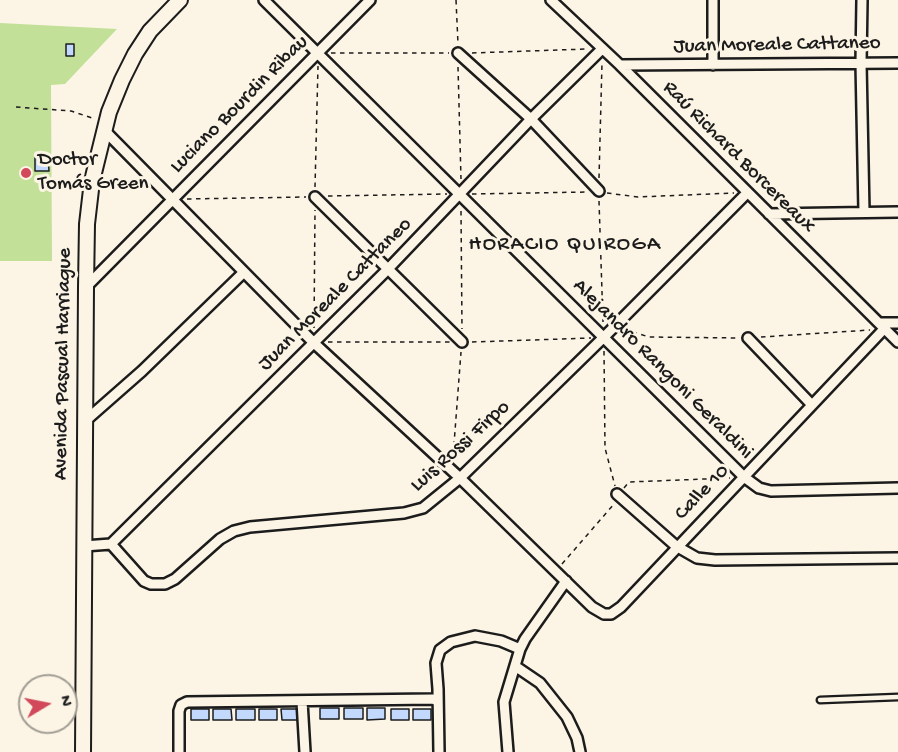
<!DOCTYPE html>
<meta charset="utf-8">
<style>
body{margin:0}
#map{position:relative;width:898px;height:752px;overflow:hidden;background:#fcf5e5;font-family:"Gochi Hand",sans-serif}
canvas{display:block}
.north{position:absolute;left:18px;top:674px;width:60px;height:60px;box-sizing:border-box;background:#fcf5e5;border:2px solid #a29e95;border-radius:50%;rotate:80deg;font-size:16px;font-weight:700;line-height:24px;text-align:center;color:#1c1c1c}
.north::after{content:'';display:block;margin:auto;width:21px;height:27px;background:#d1495b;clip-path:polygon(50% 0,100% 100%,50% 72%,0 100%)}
</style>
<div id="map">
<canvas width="898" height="752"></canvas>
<div class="north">N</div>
</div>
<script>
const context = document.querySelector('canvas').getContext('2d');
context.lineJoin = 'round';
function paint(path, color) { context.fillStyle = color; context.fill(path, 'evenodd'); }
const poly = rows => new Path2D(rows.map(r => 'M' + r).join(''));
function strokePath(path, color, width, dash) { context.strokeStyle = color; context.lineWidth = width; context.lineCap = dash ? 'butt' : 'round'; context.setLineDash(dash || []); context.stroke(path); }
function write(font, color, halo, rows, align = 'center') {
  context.font = font + ' "Gochi Hand",sans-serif'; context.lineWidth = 6; context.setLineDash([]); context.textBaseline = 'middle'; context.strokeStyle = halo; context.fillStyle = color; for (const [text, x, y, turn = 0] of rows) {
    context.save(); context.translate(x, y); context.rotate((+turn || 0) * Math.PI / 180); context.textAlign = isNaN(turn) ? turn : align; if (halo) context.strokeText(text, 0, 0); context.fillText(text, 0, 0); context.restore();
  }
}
const green = poly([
 [0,23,117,29,65,84,51,85,52,261,0,261]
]);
const building = poly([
 [66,44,74,44,74,56,66,56,66,44],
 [35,157,48,157,49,171,35,171,35,157],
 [320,708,339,708,339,719,320,719,320,708],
 [344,708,363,708,363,719,344,719,344,708],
 [367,708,385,708,385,719,367,720,367,708],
 [191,709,209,709,209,720,191,720,191,709],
 [213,709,231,709,232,720,213,720,213,709],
 [236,709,255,709,255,720,236,720,236,709],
 [259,709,277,709,277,720,259,720,259,709],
 [281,709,300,709,300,720,282,720,281,709],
 [391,709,409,709,409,720,391,720,391,709],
 [413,709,431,709,431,720,413,720,413,709]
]);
const path = poly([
 [456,0,458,44],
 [331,53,449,53],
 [472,53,587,49],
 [458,67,461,179],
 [16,107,71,111,95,119],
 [599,178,602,63],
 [315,187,318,66],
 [607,193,638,197,734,193],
 [472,194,588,192],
 [328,196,447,194],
 [187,199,306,197],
 [599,201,603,322],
 [461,211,462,329],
 [314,328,315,210],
 [624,329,649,337,738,338],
 [761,337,870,330],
 [328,342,450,342],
 [472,342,591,338],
 [604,351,605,448,615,486],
 [447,452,454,444,461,352],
 [624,488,629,482,730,478],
 [562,564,614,504]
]);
const lane = poly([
 [820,700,898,697]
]);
const street = poly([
 [264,0,744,477,759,488,771,491,898,488],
 [551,0,620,65,898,342],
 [713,0,713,65],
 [862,0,861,63,864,212],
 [458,53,531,119,599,191],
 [620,65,898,63],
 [105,131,314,343,460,478,592,607,604,614,611,614,621,607,884,329],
 [315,197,462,342],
 [769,214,898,212],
 [86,287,370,0],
 [879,323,898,323],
 [748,338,812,405],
 [84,422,142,371,243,273],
 [617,494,676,546,697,558,715,560,898,558],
 [111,544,144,581,151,584,165,584,175,579,220,539,234,531,250,527,404,513,423,508,460,478,603,338,747,193],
 [84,546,111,544,388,269,531,119,602,49],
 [515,666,540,683,567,717,577,738,580,752],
 [302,701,305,752],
 [179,752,179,711,181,705,187,702,433,699,437,701],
 [439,752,438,689,436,663,440,650,451,642,475,636,501,641,520,649],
 [508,752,504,702,520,649,525,639,566,581]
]);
const secondary = poly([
 [83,752,86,287,87,224,92,181,109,112,122,80,135,54,150,31,180,0]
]);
const markers = [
 [26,173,6,"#d1495b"]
];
const streetNames = [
 ["Juan Moreale Cattaneo",777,46,-1],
 ["Luciano Bourdin Ribau",240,105,-45],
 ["Raú Richard Borcereaux",738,158,45],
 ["Juan Moreale Cattaneo",336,295,-45],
 ["Avenida Pascual Harriague",64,364,-89],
 ["Alejandro Rangoni Geraldini",662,370,45],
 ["Luis Rossi Firpo",461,447,-42],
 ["Calle 10",703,493,-46]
];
const poiNames = [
 ["Doctor",38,161],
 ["Tomás Green",38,185]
];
const neighbourhoodNames = [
 ["HORACIO QUIROGA",565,246]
];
paint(green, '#c2e098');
paint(building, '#c2d8fc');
strokePath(building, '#1c1c1c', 1.5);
strokePath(lane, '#1c1c1c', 9);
strokePath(street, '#1c1c1c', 14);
strokePath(secondary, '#1c1c1c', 18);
strokePath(path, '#1c1c1c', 1.5, [4.5, 4.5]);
strokePath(lane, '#fcf5e5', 4.5);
strokePath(street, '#fcf5e5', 9);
strokePath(secondary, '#fcf5e5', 14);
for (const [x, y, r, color] of markers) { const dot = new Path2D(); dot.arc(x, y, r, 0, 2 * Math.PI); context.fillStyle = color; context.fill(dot); strokePath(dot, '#fcf5e5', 2); }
write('21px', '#1c1c1c', '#fcf5e5', streetNames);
write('21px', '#1c1c1c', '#fcf5e5', poiNames, 'left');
context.letterSpacing = '1.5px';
write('22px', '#1c1c1c', '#fcf5e5', neighbourhoodNames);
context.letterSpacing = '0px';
</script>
